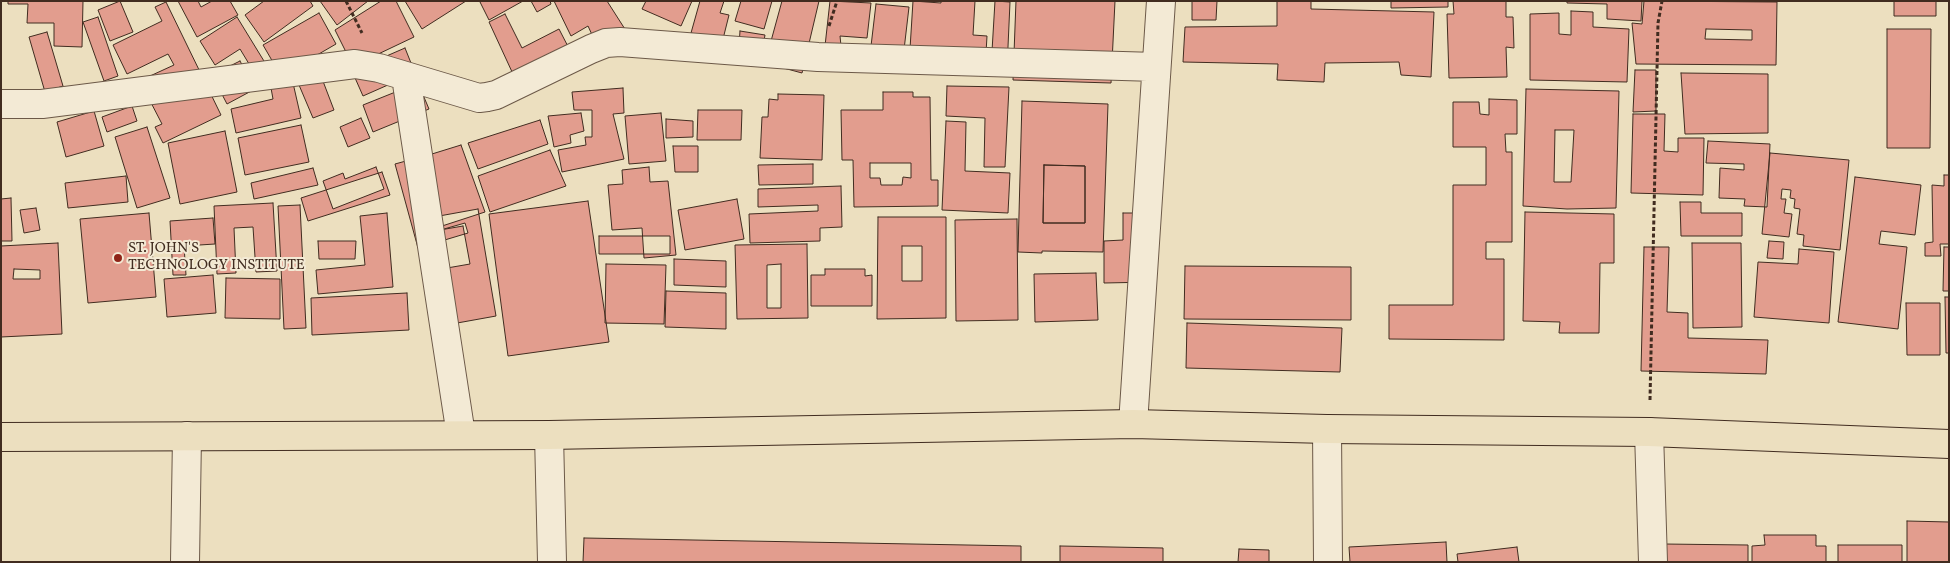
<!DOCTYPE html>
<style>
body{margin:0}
#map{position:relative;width:1950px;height:563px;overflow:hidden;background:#ecdfbf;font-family:Vollkorn,serif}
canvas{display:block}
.frame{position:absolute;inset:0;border:2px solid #412c20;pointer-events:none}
</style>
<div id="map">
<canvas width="1950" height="563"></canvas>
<div class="frame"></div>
</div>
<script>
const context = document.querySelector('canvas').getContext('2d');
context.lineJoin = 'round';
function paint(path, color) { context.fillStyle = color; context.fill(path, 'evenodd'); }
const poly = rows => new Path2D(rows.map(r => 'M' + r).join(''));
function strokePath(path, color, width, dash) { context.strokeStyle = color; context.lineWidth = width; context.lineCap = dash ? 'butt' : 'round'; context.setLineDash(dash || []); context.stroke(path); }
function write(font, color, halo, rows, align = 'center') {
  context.font = font + ' Vollkorn,serif'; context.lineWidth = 4; context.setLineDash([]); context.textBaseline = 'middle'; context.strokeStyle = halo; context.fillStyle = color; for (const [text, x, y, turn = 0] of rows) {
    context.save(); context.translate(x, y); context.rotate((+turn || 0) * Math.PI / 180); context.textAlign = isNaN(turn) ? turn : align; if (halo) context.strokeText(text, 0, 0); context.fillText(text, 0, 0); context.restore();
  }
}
const building = poly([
 [8,1,83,1,82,47,54,46,54,23,27,23,28,4,8,4,8,1],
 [120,1,133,32,110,41,98,10,120,1],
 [178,1,198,1,201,7,212,1,230,1,238,15,197,37,178,1],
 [264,1,310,1,313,6,264,42,245,15,264,1],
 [320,1,368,1,337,25,320,1],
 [381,1,396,1,414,37,353,66,335,30,381,1],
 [405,1,466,1,422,29,405,1],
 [482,1,523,1,489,20,480,2,482,1],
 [531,1,550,1,551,4,537,12,531,1],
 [554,1,607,1,630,37,600,52,588,26,571,36,554,1],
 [646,1,692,1,681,26,642,9,646,1],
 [700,1,724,1,720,13,729,15,723,39,691,33,700,1],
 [741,1,772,1,764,29,735,21,741,1],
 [782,1,819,1,802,73,765,63,782,1],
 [830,1,871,3,867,38,840,36,841,46,825,46,830,1],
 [913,1,941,3,941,1,975,1,973,35,987,36,985,70,909,65,913,1],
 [995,1,1010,2,1007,69,991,68,995,1],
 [1016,1,1115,1,1111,83,1013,80,1016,1],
 [1192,1,1217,1,1216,20,1192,20,1192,1],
 [1277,1,1311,1,1311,9,1434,12,1431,77,1401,75,1399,62,1325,63,1324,82,1277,80,1278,64,1183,62,1185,27,1277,26,1277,1],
 [1391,1,1448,1,1448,7,1391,8,1391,1],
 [1453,1,1506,1,1506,17,1513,17,1514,48,1506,47,1507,77,1449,78,1447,14,1454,14,1453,1],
 [1567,1,1642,1,1641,21,1607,19,1607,4,1567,3,1567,1],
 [1644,1,1777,2,1776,65,1636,64,1632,23,1642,24,1644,1],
 [1706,29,1752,30,1752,40,1705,39,1706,29],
 [1894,1,1936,1,1936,16,1894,16,1894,1],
 [166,2,221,115,163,143,155,127,162,124,146,93,156,88,150,76,174,65,168,54,127,74,113,45,162,21,155,7,166,2],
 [876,4,909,7,902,67,869,63,876,4],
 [1571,11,1593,12,1593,27,1629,29,1627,82,1530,80,1530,14,1559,13,1559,34,1571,35,1571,11],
 [319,13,336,44,281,76,263,45,319,13],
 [505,14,522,48,559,29,577,64,519,87,489,22,505,14],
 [98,17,118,76,104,81,83,22,98,17],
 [237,17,275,79,263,87,240,49,215,65,200,41,237,17],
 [1887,29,1931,29,1930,148,1887,148,1887,29],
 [740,31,765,35,760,63,738,61,740,31],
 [47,32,63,86,45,92,29,37,47,32],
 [405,48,415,73,363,96,352,71,405,48],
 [240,61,255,89,227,104,212,75,240,61],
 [1635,70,1656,70,1656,111,1633,112,1635,70],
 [1681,73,1768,74,1768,133,1685,134,1681,73],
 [321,76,334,110,313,118,299,85,321,76],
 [293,83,301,118,236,133,231,109,273,99,271,88,293,83],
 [418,83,429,109,373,132,363,105,418,83],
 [947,86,1009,87,1005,167,984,167,985,118,946,116,947,86],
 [623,88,624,113,613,114,624,159,562,172,558,150,586,145,585,137,592,137,592,110,574,110,572,92,623,88],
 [1526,89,1619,91,1616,208,1567,209,1523,206,1526,89],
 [1555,130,1574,130,1571,182,1554,182,1555,130],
 [883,92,913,92,913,97,930,97,931,180,938,180,938,206,854,207,853,160,842,160,841,110,883,110,883,92],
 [870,163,911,163,911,178,903,177,902,185,881,185,880,178,870,178,870,163],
 [778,94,824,95,822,160,760,158,762,117,768,117,769,99,778,100,778,94],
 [1489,99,1517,100,1517,134,1505,134,1506,152,1512,152,1512,242,1486,242,1486,259,1504,259,1504,340,1389,339,1389,305,1453,305,1453,185,1486,185,1486,147,1453,147,1453,102,1479,102,1480,114,1489,115,1489,99],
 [1022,101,1108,104,1103,252,1042,251,1042,253,1018,252,1022,101],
 [1044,165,1085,166,1085,223,1043,223,1044,165],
 [132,106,137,121,107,132,102,117,132,106],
 [698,110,742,110,741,140,697,140,698,110],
 [94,111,104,146,66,157,57,122,94,111],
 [581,113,584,131,570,135,571,143,554,147,548,116,581,113],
 [661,113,666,161,629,164,625,116,661,113],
 [1633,114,1665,114,1664,151,1678,152,1678,138,1704,138,1703,195,1631,193,1633,114],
 [361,118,370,138,348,147,340,127,361,118],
 [666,119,693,121,693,137,666,138,666,119],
 [540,120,548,144,478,169,468,143,540,120],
 [946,121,966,122,965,171,1010,173,1008,213,942,210,946,121],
 [301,125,309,162,245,175,238,138,301,125],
 [147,127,170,198,137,208,115,137,147,127],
 [225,131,237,192,180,204,168,143,225,131],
 [1708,141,1770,144,1767,207,1744,206,1745,199,1719,198,1720,168,1744,170,1744,164,1706,163,1708,141],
 [461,145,485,212,439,227,419,158,461,145],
 [673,146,698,146,698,172,675,172,673,146],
 [550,150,566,186,490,212,478,176,550,150],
 [1770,153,1849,160,1840,250,1803,246,1804,235,1797,234,1800,209,1794,208,1795,199,1790,198,1791,190,1782,189,1781,199,1786,199,1784,213,1792,214,1789,237,1762,234,1770,153],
 [417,158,437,231,465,223,468,233,418,248,395,164,417,158],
 [813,164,813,184,759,185,758,165,813,164],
 [1044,165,1085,166,1085,223,1043,223,1044,165],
 [376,167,384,189,333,209,323,181,343,173,345,179,376,167],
 [649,167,650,182,668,181,676,255,644,258,642,228,612,230,608,185,623,184,622,170,649,167],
 [313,168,318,185,254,199,251,183,313,168],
 [382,172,390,195,308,221,301,198,382,172],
 [1944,175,1949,175,1949,244,1940,244,1941,256,1925,256,1925,243,1933,242,1932,185,1944,186,1944,175],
 [126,176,128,202,68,208,65,183,126,176],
 [1855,177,1921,185,1915,235,1881,231,1879,244,1907,247,1898,329,1838,322,1855,177],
 [841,186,842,227,820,228,820,241,750,243,749,214,818,211,818,205,758,207,758,189,841,186],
 [11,198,12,241,1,241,1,199,11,198],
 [737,199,744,239,685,250,678,210,737,199],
 [588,201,609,342,508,356,489,214,588,201],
 [1680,202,1701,202,1701,213,1742,213,1742,236,1681,236,1680,202],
 [273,203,277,271,256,272,253,227,234,228,236,273,217,274,214,206,273,203],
 [300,205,306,328,284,329,278,206,300,205],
 [36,208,40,230,24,233,20,210,36,208],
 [478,209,496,316,435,327,417,220,478,209],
 [463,226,470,264,447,268,440,230,463,226],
 [1525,212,1614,214,1614,263,1600,263,1599,333,1559,333,1560,322,1523,321,1525,212],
 [149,213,156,297,88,303,80,219,149,213],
 [387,213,393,287,318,294,316,270,365,265,360,216,387,213],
 [1123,213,1153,213,1153,282,1104,283,1104,241,1123,240,1123,213],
 [878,217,946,217,946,318,877,319,878,217],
 [902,246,922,246,922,281,902,281,902,246],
 [213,218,215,244,184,246,186,275,173,275,170,221,213,218],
 [1017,219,1018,320,956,321,955,220,1017,219],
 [599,236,670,236,670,254,599,254,599,236],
 [318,241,356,241,355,259,319,259,318,241],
 [1769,241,1784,242,1783,259,1767,258,1769,241],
 [58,243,62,334,1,337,1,246,58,243],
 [14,269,40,270,40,279,13,279,14,269],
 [1692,243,1741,243,1742,327,1693,328,1692,243],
 [807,244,808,318,737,319,735,245,807,244],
 [781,264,781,308,767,308,767,265,781,264],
 [1644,247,1669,247,1667,312,1688,313,1688,338,1768,340,1766,374,1641,371,1644,247],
 [1944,247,1949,247,1949,291,1943,291,1944,247],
 [1799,249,1834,252,1829,323,1754,317,1758,262,1798,264,1799,249],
 [674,259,726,261,726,287,674,285,674,259],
 [606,264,666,265,664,324,605,323,606,264],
 [1185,266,1351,267,1351,320,1184,319,1185,266],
 [825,269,865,269,865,276,872,275,872,306,811,306,811,275,825,275,825,269],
 [1096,273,1098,320,1035,322,1034,274,1096,273],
 [213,275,216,313,167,317,164,279,213,275],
 [226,278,280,279,280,319,225,318,226,278],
 [666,291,726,293,726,329,665,327,666,291],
 [407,293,409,330,312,335,311,298,407,293],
 [1945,297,1949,297,1949,353,1946,353,1945,297],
 [1906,303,1940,303,1940,355,1907,355,1906,303],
 [1187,323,1342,328,1340,372,1186,368,1187,323],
 [1907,521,1949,522,1949,562,1907,562,1907,521],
 [1764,535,1816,535,1816,546,1826,546,1826,562,1752,562,1752,546,1765,545,1764,535],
 [584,538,1021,546,1021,562,583,562,584,538],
 [1446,542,1447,562,1350,562,1349,547,1446,542],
 [1663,544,1748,545,1748,562,1663,562,1663,544],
 [1838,545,1902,545,1902,562,1838,562,1838,545],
 [1060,546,1163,548,1163,562,1060,562,1060,546],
 [1517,547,1519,562,1458,562,1457,554,1517,547],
 [1239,549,1269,550,1269,562,1238,562,1239,549]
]);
const path = poly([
 [346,1,362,33],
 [829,26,837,1],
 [1650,400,1658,23,1662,1]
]);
const street = poly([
 [406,77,461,435],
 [1,104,42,104,355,64,379,68,479,98,487,97,496,95,591,49,606,43,620,42,818,57,1156,67],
 [1133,424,1161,1],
 [1327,429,1328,562],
 [1649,432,1653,562],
 [549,435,552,562],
 [185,562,187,436]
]);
const highway = poly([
 [1,437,549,435,1133,424,1327,429,1649,432,1949,444]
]);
const markers = [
 [118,258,5,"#8f2418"]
];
const poiNames = [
 ["ST. JOHN'S",128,249],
 ["TECHNOLOGY INSTITUTE",128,266]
];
paint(building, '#e29d8e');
strokePath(building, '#412c20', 1);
strokePath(street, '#6c5948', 30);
strokePath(highway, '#412c20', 30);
strokePath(path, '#412c20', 3, [4, 2.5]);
strokePath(street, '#f3ead5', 28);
strokePath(highway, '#ecdfbf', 28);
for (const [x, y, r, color] of markers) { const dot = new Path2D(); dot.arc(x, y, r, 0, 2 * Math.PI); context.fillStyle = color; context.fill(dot); strokePath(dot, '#f3ead5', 2); }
write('15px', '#412c20', '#f3ead5', poiNames, 'left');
</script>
